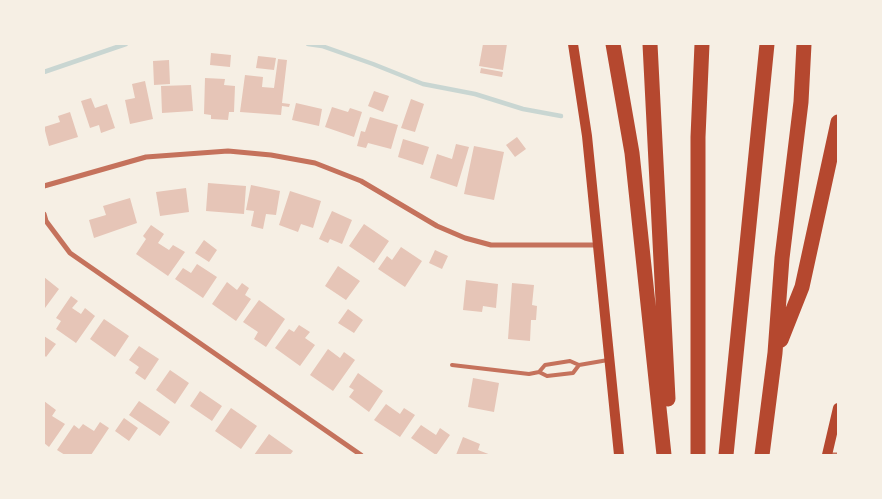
<!DOCTYPE html>
<style>
body{margin:0}
#map{position:relative;width:882px;height:499px;overflow:hidden;background:#f6efe4;font-family:Bitter,serif}
canvas{display:block}
.frame{position:absolute;inset:0;border:45px solid #f6efe4;pointer-events:none}
</style>
<div id="map">
<canvas width="882" height="499"></canvas>
<div class="frame"></div>
</div>
<script>
const context = document.querySelector('canvas').getContext('2d');
context.lineJoin = 'round';
const poly = rows => new Path2D(rows.map(r => 'M' + r).join(''));
function strokePath(path, color, width, dash) { context.strokeStyle = color; context.lineWidth = width; context.lineCap = dash ? 'butt' : 'round'; context.setLineDash(dash || []); context.stroke(path); }
function paint(path, color) { context.fillStyle = color; context.fill(path, 'evenodd'); }
const stream = poly([
 [308,44,322,46,373,64,423,84,475,94,523,109,561,116],
 [44,72,126,44]
]);
const building = poly([
 [483,44,507,44,503,70,479,66],
 [211,53,231,55,230,67,210,65],
 [258,56,276,58,274,70,256,68],
 [278,59,287,60,282,103,290,104,289,107,282,106,281,115,240,112,245,75,263,77,262,87,274,88],
 [169,60,170,84,154,85,153,61],
 [481,68,503,72,502,77,480,73],
 [205,78,225,79,224,85,235,86,234,112,229,112,228,120,211,119,211,115,204,114],
 [145,81,153,119,130,124,125,100,135,98,132,84],
 [191,85,193,111,162,113,161,86],
 [374,91,389,96,383,112,368,106],
 [91,98,95,108,107,104,115,128,101,133,99,125,90,128,81,101],
 [411,99,424,104,415,132,401,128],
 [296,103,322,109,319,126,292,120],
 [332,107,348,112,350,108,362,112,354,137,325,127],
 [70,112,78,137,49,146,44,127,60,122,58,116],
 [370,117,398,125,391,149,368,143,366,148,357,146,361,131,365,132],
 [517,137,526,149,515,157,506,145],
 [403,139,429,147,423,165,398,157],
 [456,144,469,147,457,187,430,178,437,154,452,159],
 [474,146,504,152,494,200,464,194],
 [208,183,246,186,244,214,206,211],
 [251,185,280,191,276,215,266,214,263,229,251,226,254,211,246,210],
 [186,188,189,212,160,216,156,192],
 [290,191,321,201,313,228,301,224,298,232,279,225],
 [130,198,137,223,94,238,89,220,106,215,103,206],
 [332,211,352,220,342,244,330,239,328,243,319,239],
 [364,224,389,241,374,263,349,246],
 [151,225,164,234,158,243,169,250,173,245,185,252,168,276,136,254,146,239,143,236],
 [204,240,217,250,209,262,195,253],
 [401,247,422,261,405,287,378,269,387,256,392,260],
 [435,250,448,256,442,269,429,263],
 [197,264,217,277,203,298,175,279,183,268,191,273],
 [338,266,360,281,346,300,325,286],
 [44,277,59,289,45,308,44,307],
 [466,280,498,284,496,308,483,306,482,312,463,310],
 [227,282,237,290,242,283,249,288,245,295,251,299,236,321,212,304],
 [512,283,534,285,532,305,537,306,536,320,531,320,530,341,508,339],
 [71,296,78,301,72,308,81,314,85,308,95,316,76,343,56,329,61,321,56,318],
 [259,300,285,319,266,347,254,339,258,332,243,322],
 [348,309,363,320,354,333,338,323],
 [104,319,129,336,115,357,90,339],
 [299,325,310,332,305,338,315,345,300,366,275,348,289,329,294,332],
 [44,336,56,344,46,357,44,355],
 [139,346,159,359,145,380,135,373,139,367,129,360],
 [328,349,340,358,344,352,355,360,333,391,310,375],
 [170,370,189,383,175,404,156,390],
 [358,373,383,391,369,412,349,397,354,390,349,387],
 [473,378,499,383,494,412,468,407],
 [200,391,222,406,212,421,190,406],
 [44,401,56,410,52,416,65,424,49,447,44,443],
 [139,401,170,422,160,436,129,415],
 [386,404,400,414,404,408,415,415,400,437,374,420],
 [231,408,257,426,241,449,215,431],
 [124,418,138,428,129,441,115,431],
 [100,422,109,428,91,455,65,455,57,450,74,425,79,429,83,424,94,431],
 [421,425,436,435,440,428,450,435,436,455,411,438],
 [269,434,293,451,290,455,254,455],
 [463,437,480,444,478,450,491,455,456,455]
]);
const service = poly([
 [452,365,529,374,539,372],
 [579,365,573,373,547,376,539,372,545,365,570,361,579,365,608,360]
]);
const minor = poly([
 [44,186,146,157,228,151,271,155,315,163,361,181,437,226,465,238,491,245,599,245],
 [44,214,46,221,70,253,361,455],
 [831,455,838,455]
]);
const secondary = poly([
 [573,44,587,136,619,455],
 [827,455,838,408]
]);
const motorway = poly([
 [613,44,632,153,664,455],
 [650,44,668,399],
 [781,340,802,287,838,122],
 [698,455,698,137,702,44],
 [726,455,767,44],
 [762,455,775,353,782,258,801,102,804,44]
]);
strokePath(stream, '#c9d6d2', 4.5);
paint(building, '#e6c5b7');
strokePath(service, '#c5725c', 4);
strokePath(minor, '#c5725c', 5);
strokePath(secondary, '#b5482f', 10);
strokePath(motorway, '#b5482f', 15);
</script>
